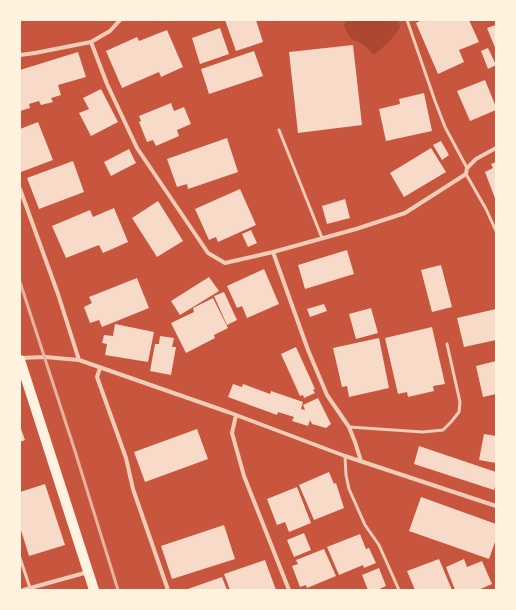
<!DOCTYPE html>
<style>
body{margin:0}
#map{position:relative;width:516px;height:610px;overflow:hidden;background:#c8553d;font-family:"Open Sans",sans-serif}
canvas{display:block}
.frame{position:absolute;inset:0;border:21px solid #fff3e0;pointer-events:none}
</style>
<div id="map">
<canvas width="516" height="610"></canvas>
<div class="frame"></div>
</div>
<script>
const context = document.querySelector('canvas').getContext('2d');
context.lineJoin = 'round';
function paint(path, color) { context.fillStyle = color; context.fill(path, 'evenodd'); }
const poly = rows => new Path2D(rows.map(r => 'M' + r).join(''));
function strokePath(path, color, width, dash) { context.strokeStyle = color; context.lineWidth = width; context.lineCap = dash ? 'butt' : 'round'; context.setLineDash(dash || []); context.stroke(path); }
const green = poly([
 [346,20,398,20,400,27,391,40,374,55,364,45,350,38,344,26]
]);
const building = poly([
 [225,20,256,20,263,42,236,51],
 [422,20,469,20,479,42,459,50,464,62,438,74,416,23],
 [496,25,496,50,487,28],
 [220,28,229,54,200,64,192,38],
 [167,30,183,67,161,77,159,72,122,88,106,51,137,37,139,41],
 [353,45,362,125,298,133,289,52],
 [488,48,496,65,488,69,481,51],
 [254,51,263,76,209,94,201,69],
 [78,52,86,77,58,85,61,95,51,98,53,102,41,105,39,101,29,104,30,108,20,111,20,70],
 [485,80,496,107,496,110,470,121,457,91],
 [101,89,118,122,91,136,79,113,89,109,83,98],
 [424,93,432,131,386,141,379,109,400,104,399,99],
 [171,103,174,111,184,107,191,124,177,130,179,136,156,146,153,140,147,142,139,122,141,121,139,116],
 [38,122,53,160,21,172,20,129],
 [227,138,238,172,188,189,187,184,177,187,167,159],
 [441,141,449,155,442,160,433,145],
 [431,148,446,172,404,197,390,173],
 [129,149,136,163,111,176,104,162],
 [73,161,84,192,39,209,27,178],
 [496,162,496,201,485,172,493,168,491,164],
 [240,189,256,225,218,242,216,237,209,240,195,209],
 [345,199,350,218,327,224,322,206],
 [158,201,183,241,157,257,132,218],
 [114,208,128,242,103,253,99,245,66,258,52,226,90,210,93,217],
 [251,230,257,243,248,247,242,234],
 [347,250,354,274,305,289,298,265],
 [441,265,452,307,432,312,421,270],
 [264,269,279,304,247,318,242,306,237,308,227,286],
 [209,277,219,291,180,315,171,301],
 [137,278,149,308,102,327,99,320,90,323,84,307,92,303,89,297],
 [224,292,237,320,227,325,214,296],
 [213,298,228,328,214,335,215,338,186,353,171,323,194,312,193,308],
 [324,304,327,311,310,317,307,309],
 [371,308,378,333,356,339,349,314],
 [496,309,496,340,464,347,457,318],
 [115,324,154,332,148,362,105,355,107,344,102,343,104,335,113,336],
 [432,327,445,384,433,386,434,391,408,397,407,392,398,394,385,338],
 [160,336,174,338,172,347,176,347,171,375,150,371,155,344,159,344],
 [379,338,389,388,349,397,347,386,342,387,333,348],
 [296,347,315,389,313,390,315,393,304,398,303,395,300,396,281,354],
 [496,361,496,394,483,397,476,366],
 [233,384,242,387,243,384,270,394,271,391,303,402,301,409,305,410,303,405,318,398,331,424,326,428,312,424,310,420,308,426,292,421,294,417,278,412,277,415,228,397],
 [20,426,25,440,20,442],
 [197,429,208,459,145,482,134,452],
 [484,434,496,436,496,463,479,460],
 [419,446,496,472,496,483,494,490,414,464],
 [329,472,334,484,336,483,344,508,314,520,299,485],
 [45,484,65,545,29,556,20,527,20,492],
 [297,487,311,523,289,532,285,522,277,525,267,499],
 [421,497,496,524,496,539,489,559,409,531],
 [224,525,235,559,172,579,161,546],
 [304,533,311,550,294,557,287,540],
 [360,534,366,549,369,548,376,563,364,568,363,565,339,575,327,547],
 [324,549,336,576,307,588,306,585,300,587,292,566,298,564,296,560],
 [439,559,452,590,415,590,407,571],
 [464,559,467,567,482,561,492,584,478,590,455,590,446,567],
 [265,560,276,590,230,590,224,574],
 [379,568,386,586,377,590,368,590,362,575],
 [222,577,227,590,185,590]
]);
const service = poly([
 [407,20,435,101,445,127,467,168],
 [279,130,322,238],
 [466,174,486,209,496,231],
 [349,427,423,432,443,430,451,422,459,412,460,402,447,344],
 [345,456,346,475,349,489,365,525,379,545,399,590],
 [20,558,30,588]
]);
const minor = poly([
 [91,42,110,31,120,20],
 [20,55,35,53,91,42,107,84,137,148,208,253,225,263,273,252,356,229,405,213,466,174,467,168,476,159,496,148],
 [20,189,58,294,79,360],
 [273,252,308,350,327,395,349,427,355,442,361,461],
 [20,358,45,357,79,360,228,412,345,456,496,506],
 [100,368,97,377,126,458,133,489,168,590],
 [236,415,232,433,244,476,289,590],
 [23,590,88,572]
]);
const primary = poly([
 [20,360,94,590]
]);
const rail = poly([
 [20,282,74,448,118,590]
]);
paint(green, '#ae4732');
paint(building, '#f7dbc8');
strokePath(service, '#f1ccb7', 3);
strokePath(minor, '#f1ccb7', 4);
strokePath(primary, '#fff3e0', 10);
strokePath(rail, '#e9b49f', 3);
</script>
